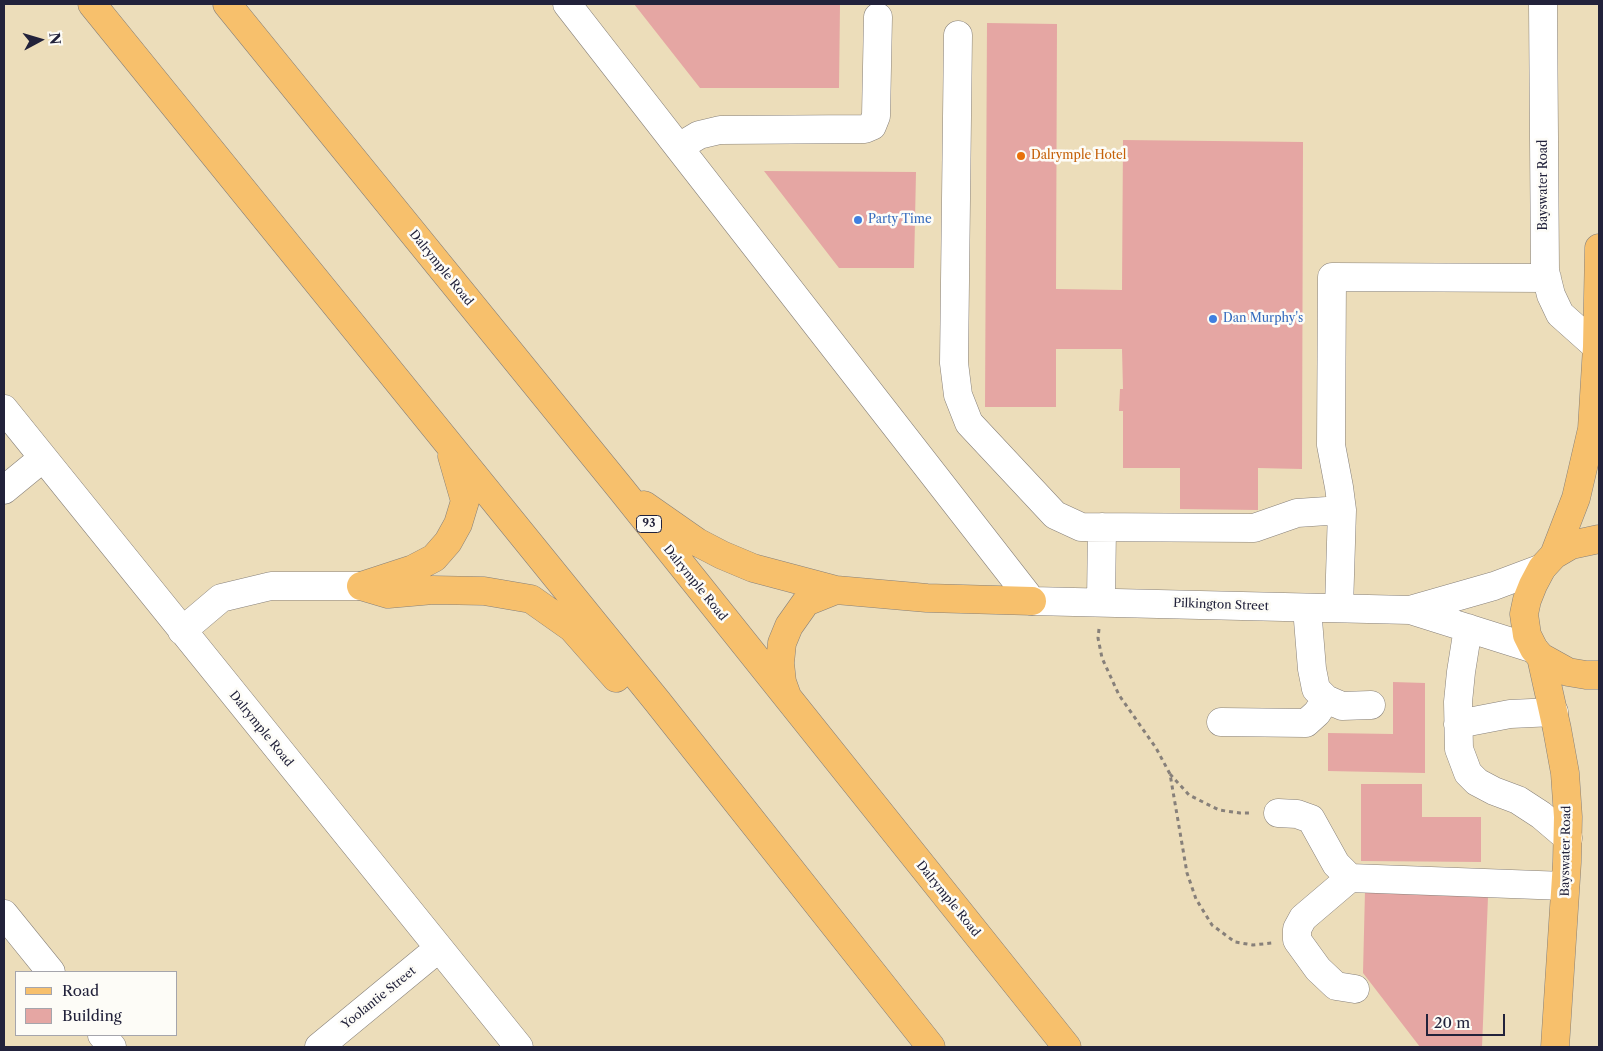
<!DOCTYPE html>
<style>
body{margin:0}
#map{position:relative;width:1603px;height:1051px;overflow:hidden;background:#ecddba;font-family:"Libre Caslon Text",serif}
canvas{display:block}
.frame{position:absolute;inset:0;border:5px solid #22223b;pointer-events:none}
.legend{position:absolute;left:15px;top:971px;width:162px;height:65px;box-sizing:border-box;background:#fdfcf7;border:1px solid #a5a5ac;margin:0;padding:6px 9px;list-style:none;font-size:15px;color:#22223b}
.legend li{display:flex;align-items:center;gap:10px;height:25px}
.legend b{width:25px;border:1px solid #a5a5ac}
.north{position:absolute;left:15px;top:15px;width:50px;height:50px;-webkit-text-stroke:4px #fdfcf7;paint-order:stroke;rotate:84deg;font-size:14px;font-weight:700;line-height:20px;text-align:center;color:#22223b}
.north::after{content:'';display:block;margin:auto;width:18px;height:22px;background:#22223b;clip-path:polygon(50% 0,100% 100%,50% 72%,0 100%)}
.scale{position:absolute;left:1426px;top:1014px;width:79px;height:22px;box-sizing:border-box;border:2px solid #22223b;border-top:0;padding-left:6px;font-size:15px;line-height:18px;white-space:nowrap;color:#22223b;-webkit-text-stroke:4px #fdfcf7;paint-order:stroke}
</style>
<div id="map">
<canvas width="1603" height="1051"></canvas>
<div class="frame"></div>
<ul class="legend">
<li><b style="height:6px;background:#f7c06c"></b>Road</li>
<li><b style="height:14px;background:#e5a6a3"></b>Building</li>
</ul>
<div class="north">N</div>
<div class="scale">20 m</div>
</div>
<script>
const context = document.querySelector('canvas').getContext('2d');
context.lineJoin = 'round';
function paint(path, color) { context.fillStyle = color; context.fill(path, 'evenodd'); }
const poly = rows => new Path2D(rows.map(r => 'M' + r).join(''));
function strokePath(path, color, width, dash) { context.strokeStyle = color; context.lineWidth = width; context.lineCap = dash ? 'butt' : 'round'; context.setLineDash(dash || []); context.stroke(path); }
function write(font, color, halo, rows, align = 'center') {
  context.font = font + ' "Libre Caslon Text",serif'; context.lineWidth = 5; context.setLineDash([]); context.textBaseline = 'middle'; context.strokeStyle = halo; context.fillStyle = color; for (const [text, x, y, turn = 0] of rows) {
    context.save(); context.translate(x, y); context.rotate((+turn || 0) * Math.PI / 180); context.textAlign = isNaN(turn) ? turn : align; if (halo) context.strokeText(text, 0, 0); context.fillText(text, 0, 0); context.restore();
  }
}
const building = poly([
 [634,4,840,4,839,88,700,88],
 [987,23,1057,24,1056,289,1122,290,1123,140,1303,142,1302,469,1258,468,1258,510,1180,509,1180,468,1123,468,1123,411,1119,411,1120,389,1123,389,1122,349,1056,349,1056,407,985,407],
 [764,171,916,172,914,268,839,268],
 [1393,682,1425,683,1425,773,1328,771,1328,733,1393,734],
 [1361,784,1422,784,1422,817,1481,817,1481,862,1361,861],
 [1365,891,1488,897,1482,1047,1420,1047,1363,973]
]);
const path = poly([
 [1099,629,1098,638,1102,658,1119,695,1156,748,1170,774,1187,873,1196,899,1212,925,1235,942,1253,945,1272,943],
 [1170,774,1189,795,1219,810,1240,813,1251,813]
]);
const minor = poly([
 [567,4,1032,601,1410,610,1534,649],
 [1543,4,1545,271,1551,295,1560,314,1597,347],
 [958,35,954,363,958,395,969,423,1055,515,1081,527,1254,528,1297,513,1342,510],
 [679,147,699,135,720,130,865,129,872,126,876,116,878,17],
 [4,409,519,1047],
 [4,490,43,458],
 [1101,602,1102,527],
 [1307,608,1312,669,1316,689,1326,699,1342,706,1371,705],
 [1339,608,1342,510,1339,487,1331,445,1332,277,1547,278],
 [1410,610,1494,586,1542,568],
 [1468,628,1461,672,1458,702,1459,749,1468,773,1477,782,1494,791,1518,800,1541,815,1568,838],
 [182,631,221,598,271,586,361,586],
 [1221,722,1306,723,1317,713,1326,699],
 [1458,724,1510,714,1554,712],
 [1278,813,1297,814,1311,819,1336,864,1350,878,1565,886],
 [1350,878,1303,918,1297,929,1297,940,1318,969,1336,986,1355,989],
 [4,914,51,972],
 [102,1035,112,1047],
 [319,1047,439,948]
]);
const major = poly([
 [92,4,657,701,931,1047],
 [227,4,621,489,1067,1047],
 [644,505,697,542,722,555,753,568,836,590,927,598,1032,601],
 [1599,539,1571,545,1554,555,1542,568,1533,585,1527,600,1524,614,1527,635,1534,649,1541,657,1568,672,1586,675,1599,675],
 [1554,555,1576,498,1592,429,1597,347,1599,248],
 [361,586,388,594,433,590,484,591,531,599,572,628,616,678],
 [361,586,413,569,434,558,448,542,458,524,465,501,452,456],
 [1541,657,1557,729,1565,773,1568,817,1567,862,1555,1047],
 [787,696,782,682,780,663,782,643,789,626,806,602,836,590]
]);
const markers = [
 [1021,156,5,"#e8710a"],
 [858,220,5,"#3f7fe0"],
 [1213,319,5,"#3f7fe0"]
];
const shields = [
 [649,524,25]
];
const shieldNames = [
 ["93",649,524]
];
const foodNames = [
 ["Dalrymple Hotel",1031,156]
];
const streetNames = [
 ["Bayswater Road",1544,185,-90],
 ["Dalrymple Road",441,268,51],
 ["Dalrymple Road",695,583,51],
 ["Pilkington Street",1221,605,2],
 ["Dalrymple Road",261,729,51],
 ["Bayswater Road",1566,851,-89],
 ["Dalrymple Road",948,899,51],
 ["Yoolantie Street",379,998,-39]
];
const shopNames = [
 ["Party Time",868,220],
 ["Dan Murphy's",1223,319]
];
paint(building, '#e5a6a3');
strokePath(minor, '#87807a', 29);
strokePath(major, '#87807a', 29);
strokePath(path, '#87807a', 3, [4, 4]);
strokePath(minor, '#fff', 28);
strokePath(major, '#f7c06c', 28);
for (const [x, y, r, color] of markers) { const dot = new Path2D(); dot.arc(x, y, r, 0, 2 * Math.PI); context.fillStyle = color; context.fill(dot); strokePath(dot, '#fdfcf7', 2); }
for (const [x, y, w] of shields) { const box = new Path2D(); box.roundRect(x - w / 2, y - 8.5, w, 17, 4); context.fillStyle = '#fdfcf7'; context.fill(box); strokePath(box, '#22223b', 1); }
write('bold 11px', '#22223b', null, shieldNames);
write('12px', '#c56008', '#fdfcf7', foodNames, 'left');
write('12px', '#22223b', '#fdfcf7', streetNames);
write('12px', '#366cbe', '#fdfcf7', shopNames, 'left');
</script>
